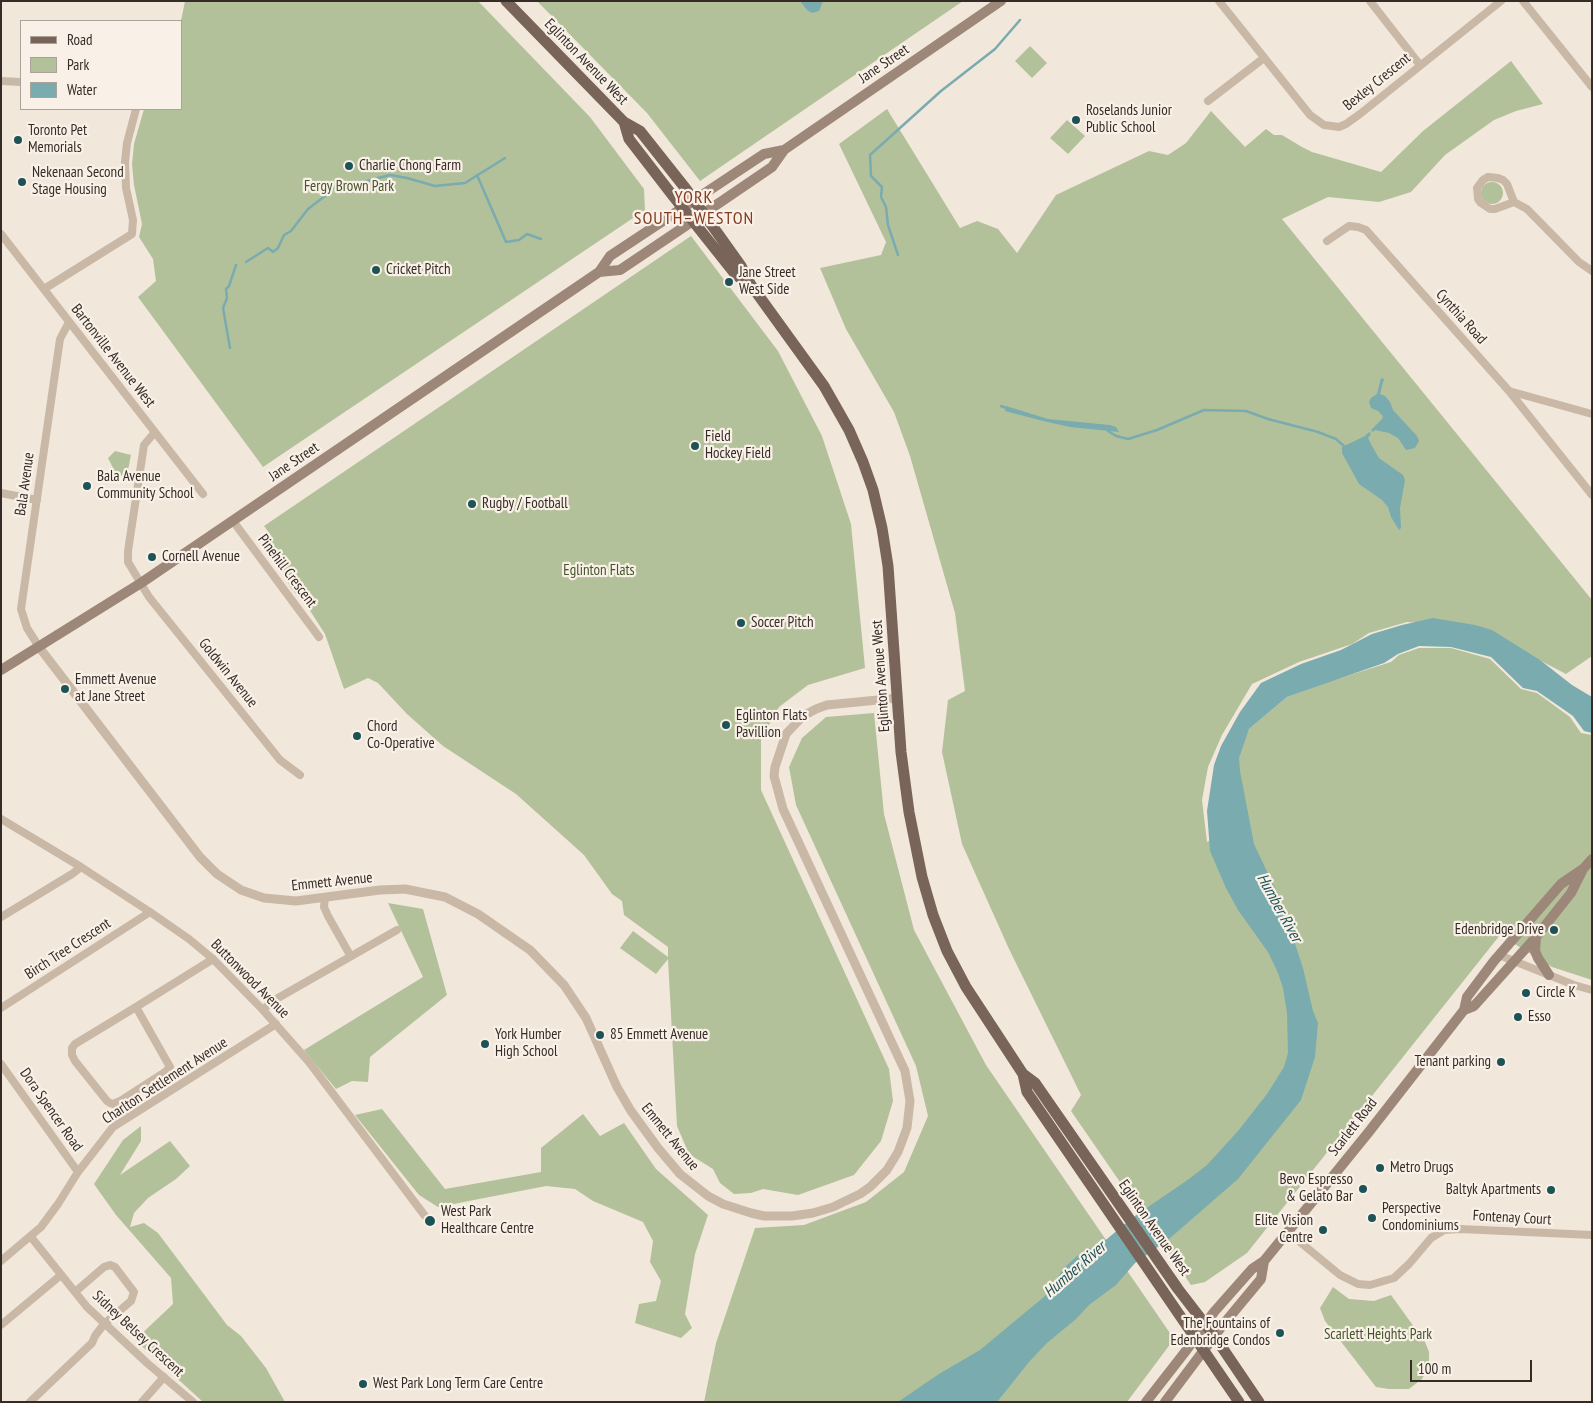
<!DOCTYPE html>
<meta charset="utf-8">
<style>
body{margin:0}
#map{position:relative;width:1593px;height:1403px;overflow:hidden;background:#f2e7db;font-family:"PT Sans Narrow",sans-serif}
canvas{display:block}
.frame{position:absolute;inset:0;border:2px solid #362c27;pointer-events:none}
.legend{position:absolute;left:20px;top:20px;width:162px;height:90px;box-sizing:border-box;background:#f9f1e7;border:1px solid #aba29a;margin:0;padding:6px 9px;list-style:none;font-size:15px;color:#362c27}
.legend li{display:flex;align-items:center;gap:10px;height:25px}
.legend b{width:25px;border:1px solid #aba29a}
.scale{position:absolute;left:1410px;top:1360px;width:122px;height:22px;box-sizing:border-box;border:2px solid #362c27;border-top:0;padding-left:6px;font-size:15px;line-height:18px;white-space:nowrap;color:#362c27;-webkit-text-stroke:4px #f9f1e7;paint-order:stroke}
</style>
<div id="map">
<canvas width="1593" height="1403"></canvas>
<div class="frame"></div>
<ul class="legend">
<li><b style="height:6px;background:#786458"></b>Road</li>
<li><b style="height:14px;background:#b3c19b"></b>Park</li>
<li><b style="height:14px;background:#7aabaf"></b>Water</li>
</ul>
<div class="scale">100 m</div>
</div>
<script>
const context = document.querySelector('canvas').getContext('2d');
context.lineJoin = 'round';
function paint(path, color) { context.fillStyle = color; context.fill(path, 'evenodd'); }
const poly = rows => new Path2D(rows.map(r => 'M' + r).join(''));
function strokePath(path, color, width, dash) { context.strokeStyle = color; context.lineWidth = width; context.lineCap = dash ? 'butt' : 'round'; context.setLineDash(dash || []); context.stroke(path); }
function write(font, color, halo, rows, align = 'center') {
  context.font = font + ' "PT Sans Narrow",sans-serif'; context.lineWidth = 4.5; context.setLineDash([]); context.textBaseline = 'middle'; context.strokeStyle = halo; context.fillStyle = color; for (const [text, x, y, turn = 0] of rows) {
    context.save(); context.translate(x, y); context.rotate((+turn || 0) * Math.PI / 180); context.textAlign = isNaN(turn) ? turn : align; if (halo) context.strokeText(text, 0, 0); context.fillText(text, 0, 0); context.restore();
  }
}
const green = poly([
 [185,1,478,1,590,117,644,189,645,210,263,467,138,297,156,281,153,259,139,237,142,224,134,185,132,164,134,144,144,109,181,109,181,21],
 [537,1,963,1,700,181,647,113],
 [1030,46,1047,63,1032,78,1015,61],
 [1511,61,1543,104,1516,111,1494,120,1445,155,1411,192,1379,202,1328,197,1282,219,1592,600,1592,656,1566,674,1520,650,1447,625,1407,622,1369,633,1352,644,1299,662,1252,684,1222,735,1208,767,1202,800,1207,842,1243,821,1237,757,1249,729,1287,697,1328,682,1391,662,1399,655,1419,648,1451,648,1490,659,1521,689,1537,693,1570,717,1581,733,1592,735,1592,980,1552,967,1500,935,1247,1253,1205,1282,1191,1285,1071,1111,1081,1095,1009,949,962,844,942,752,948,700,965,691,955,613,910,456,894,412,846,329,820,268,881,255,886,242,839,144,887,109,960,228,977,221,998,229,1017,253,1056,195,1149,151,1168,155,1186,143,1211,111,1245,147,1266,129,1274,135,1282,135,1302,147,1312,152,1381,172,1423,131],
 [1067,120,1085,136,1068,154,1050,138],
 '1481 193a11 11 0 1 1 22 0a11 11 0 1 1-22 0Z',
 [691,236,778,351,822,436,851,524,865,668,808,685,779,707,761,739,761,790,889,1069,893,1101,881,1141,854,1175,798,1195,763,1189,751,1193,734,1194,720,1183,713,1169,689,1154,677,1126,668,959,656,974,620,948,633,931,668,957,668,947,624,915,622,901,612,894,584,855,516,794,443,746,407,714,378,683,368,678,344,689,325,634,309,609,290,587,276,558,270,542,272,537,264,526],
 [115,451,131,455,127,475,117,476,108,458],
 [874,713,884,814,914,930,986,1065,1174,1339,1127,1402,704,1402,716,1343,755,1228,804,1225,866,1202,904,1172,928,1116,916,1066,796,805,789,767,802,738,826,717],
 [388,903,423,909,447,995,370,1057,368,1082,352,1081,336,1089,304,1050,423,977],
 [382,1109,445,1189,541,1172,541,1148,583,1114,600,1136,624,1123,656,1169,708,1215,695,1254,685,1314,692,1328,681,1338,635,1323,639,1304,656,1301,661,1281,650,1262,653,1241,643,1222,593,1201,575,1189,546,1186,438,1207,419,1195,355,1115],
 [141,1126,141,1141,120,1175,170,1141,190,1166,176,1179,148,1198,134,1213,130,1227,144,1223,158,1233,227,1325,241,1336,266,1368,285,1402,203,1402,135,1340,173,1304,171,1278,116,1215,94,1184,123,1140],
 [1333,1287,1349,1299,1374,1301,1391,1295,1425,1342,1429,1352,1429,1366,1422,1379,1409,1389,1389,1389,1376,1387,1325,1321,1320,1308]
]);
const water = poly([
 [800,1,823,1,819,11,812,13,807,10],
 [1381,378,1384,379,1380,394,1385,396,1390,402,1393,410,1417,436,1419,441,1415,448,1406,450,1398,438,1389,433,1375,430,1373,432,1371,430,1382,419,1383,416,1378,411,1371,408,1369,402,1371,398,1377,394],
 [1006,406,1048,419,1110,425,1116,427,1119,432,1070,427,1043,421,1005,411],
 [1369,432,1371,434,1368,438,1372,446,1379,458,1403,475,1405,480,1400,508,1401,528,1399,530,1391,517,1388,507,1382,500,1359,484,1342,453,1342,447,1365,436],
 [1433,618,1475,625,1492,630,1540,660,1572,685,1592,697,1592,733,1584,731,1573,716,1537,691,1523,688,1491,657,1451,647,1419,646,1398,654,1384,663,1287,697,1249,729,1239,758,1240,771,1254,844,1281,901,1303,968,1313,1011,1318,1023,1315,1057,1301,1100,1238,1179,1169,1239,1135,1263,1116,1285,1089,1305,1076,1319,1047,1343,1029,1362,997,1402,898,1402,939,1374,980,1350,1045,1296,1064,1268,1077,1256,1107,1239,1132,1218,1189,1179,1207,1165,1238,1131,1267,1094,1284,1067,1288,1053,1287,1013,1283,988,1278,973,1268,952,1238,910,1226,888,1210,851,1207,811,1214,765,1221,746,1240,712,1261,683,1301,664,1341,650,1372,634,1402,625]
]);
const stream = poly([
 [477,175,506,242,519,240,527,234,541,239],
 [367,181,390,175,407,178,435,186,465,183,505,158],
 [898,255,888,225,886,207,881,197,882,187,871,176,870,155,941,91,995,49,1020,20],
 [246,262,268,248,273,252,278,248,284,235,291,231,308,209,329,193,336,185,352,183],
 [230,348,223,308,227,298,226,289,229,286,236,265],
 [1001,406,1009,409],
 [1108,431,1116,436,1128,439,1157,430,1204,410,1246,411,1268,419,1318,432,1336,439,1344,446]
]);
const minor = poly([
 [1219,1,1310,115,1324,125,1339,127,1346,124,1360,114,1501,1],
 [1370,1,1420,65],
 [1523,1,1592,87],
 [1,81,21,82],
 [1208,101,1264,58],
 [1488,177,1498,178,1503,180,1507,184,1514,202,1495,209,1490,209,1481,203,1478,199,1477,188,1483,180,1488,177],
 [1514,202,1527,209,1579,262,1592,271],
 [1,234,203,494],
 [1327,241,1349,226,1358,227,1366,230,1509,391,1592,495],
 [44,289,132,234,133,220,126,188,125,162,127,143,136,109],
 [1509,391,1592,414],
 [155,432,144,445,128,551,128,562,149,597,280,760,300,775],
 [1,493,37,500],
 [233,521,319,637],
 [39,647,27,628,21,609,60,339,69,322],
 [1,819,81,867,150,912,189,939,213,959,263,1010,309,1062,425,1216],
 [325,897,324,907,328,916,350,955],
 [1,917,72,874,81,867],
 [1499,955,1574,985,1592,990],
 [136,1007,170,1067,165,1072,120,1101,113,1104,110,1103,107,1101,75,1061,72,1055,72,1048,75,1044,136,1007],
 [136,1007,213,959],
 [1,1008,150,912],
 [263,1010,271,1002,397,930],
 [1,1064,78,1172],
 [1289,1233,1340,1275,1358,1284,1370,1285,1394,1278,1409,1264,1431,1238,1444,1230,1460,1229,1592,1235],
 [31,1237,87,1307,147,1363,193,1402],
 [1,1261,41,1227,58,1204,78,1172,113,1127,276,1024],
 [1,1325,61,1275],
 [30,1402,92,1343,95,1336,104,1324,131,1301,134,1292,115,1267,110,1265,104,1267,75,1292],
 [142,1402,164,1377]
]);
const tertiary = poly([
 [39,647,200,857,217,874,241,890,264,898,296,901,380,890,405,889,445,897,478,914,530,950,564,985,586,1018,617,1087,631,1111,658,1148,680,1174,708,1196,723,1204,751,1213,764,1216,792,1216,813,1213,833,1207,860,1194,870,1187,887,1170,898,1152,907,1128,910,1101,905,1071,783,809,774,776,775,767,786,734,803,716,816,709,827,705,898,698]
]);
const secondary = poly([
 [599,272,620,270,678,231,772,167,784,150,1001,1],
 [1,670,141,583,599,272,610,256,764,154,784,150],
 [1536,937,1535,951,1538,958,1549,975],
 [1464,1010,1474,1006,1536,937,1571,893,1583,869,1592,859],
 [1146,1402,1185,1352,1214,1312,1252,1269,1264,1261,1368,1133,1464,1010,1467,997,1494,961,1561,884,1583,869],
 [1165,1402,1222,1326,1261,1279,1264,1261]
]);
const primary = poly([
 [506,1,624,122,640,131,686,189,741,266,751,285,824,386,849,430,863,462,873,490,882,528,888,566,901,752,909,812,922,877,933,915,947,951,966,987,1023,1074,1027,1092,1239,1402],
 [624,122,629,139,673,196,736,275,750,284],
 [1023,1074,1035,1083,1178,1289,1215,1337,1259,1402]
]);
const markers = [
 [1076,120,5,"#1d5257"],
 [18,140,5,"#1d5257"],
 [349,166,5,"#1d5257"],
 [22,182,5,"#1d5257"],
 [376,270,5,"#1d5257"],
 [729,282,5,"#1d5257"],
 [695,446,5,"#1d5257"],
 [87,486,5,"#1d5257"],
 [472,504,5,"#1d5257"],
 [152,557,5,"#1d5257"],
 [741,623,5,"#1d5257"],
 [65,689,5,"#1d5257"],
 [726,725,5,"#1d5257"],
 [357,736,5,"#1d5257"],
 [1554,930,5,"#1d5257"],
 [1526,993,5,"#1d5257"],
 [1518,1017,5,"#1d5257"],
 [600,1035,5,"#1d5257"],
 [485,1044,5,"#1d5257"],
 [1501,1062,5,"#1d5257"],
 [1380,1168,5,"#1d5257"],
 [1363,1189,5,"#1d5257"],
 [1551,1190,5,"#1d5257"],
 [1372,1218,5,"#1d5257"],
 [430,1221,6,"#1d5257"],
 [1323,1230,5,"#1d5257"],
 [1280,1333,5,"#1d5257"],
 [363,1384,5,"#1d5257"]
];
const streetNames = [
 ["Eglinton Avenue West",586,62,46],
 ["Jane Street",884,64,-34],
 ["Bexley Crescent",1377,82,-39],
 ["Cynthia Road",1461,317,48],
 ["Bartonville Avenue West",113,356,52],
 ["Jane Street",294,462,-34],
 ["Bala Avenue",25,484,-82],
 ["Pinehill Crescent",287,571,53],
 ["Goldwin Avenue",228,673,51],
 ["Eglinton Avenue West",881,676,-94],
 ["Emmett Avenue",332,882,-6],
 ["Birch Tree Crescent",68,949,-33],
 ["Buttonwood Avenue",250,979,45],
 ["Charlton Settlement Avenue",165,1081,-33],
 ["Dora Spencer Road",51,1110,55],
 ["Scarlett Road",1353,1127,-52],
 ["Emmett Avenue",670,1137,51],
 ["Fontenay Court",1512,1218,3],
 ["Eglinton Avenue West",1154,1228,55],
 ["Sidney Belsey Crescent",138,1334,43]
];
const poiNames = [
 ["Roselands Junior",1086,111],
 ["Public School",1086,128],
 ["Toronto Pet",28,131],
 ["Memorials",28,148],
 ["Charlie Chong Farm",359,166],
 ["Nekenaan Second",32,173],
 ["Stage Housing",32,190],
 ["Cricket Pitch",386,270],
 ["Jane Street",739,273],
 ["West Side",739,290],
 ["Field",705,437],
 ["Hockey Field",705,454],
 ["Bala Avenue",97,477],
 ["Community School",97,494],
 ["Rugby / Football",482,504],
 ["Cornell Avenue",162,557],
 ["Soccer Pitch",751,623],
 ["Emmett Avenue",75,680],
 ["at Jane Street",75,697],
 ["Eglinton Flats",736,716],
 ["Pavillion",736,733],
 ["Chord",367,727],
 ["Co-Operative",367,744],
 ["Edenbridge Drive",1544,930,"right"],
 ["Circle K",1536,993],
 ["Esso",1528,1017],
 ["York Humber",495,1035],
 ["High School",495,1052],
 ["85 Emmett Avenue",610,1035],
 ["Tenant parking",1491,1062,"right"],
 ["Metro Drugs",1390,1168],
 ["Bevo Espresso",1353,1180,"right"],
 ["& Gelato Bar",1353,1197,"right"],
 ["Baltyk Apartments",1541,1190,"right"],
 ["Perspective",1382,1209],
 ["Condominiums",1382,1226],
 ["West Park",441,1212],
 ["Healthcare Centre",441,1229],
 ["Elite Vision",1313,1221,"right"],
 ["Centre",1313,1238,"right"],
 ["The Fountains of",1270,1324,"right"],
 ["Edenbridge Condos",1270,1341,"right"],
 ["West Park Long Term Care Centre",373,1384]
];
const parkNames = [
 ["Fergy Brown Park",349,187],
 ["Eglinton Flats",599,571],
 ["Scarlett Heights Park",1378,1335]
];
const waterNames = [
 ["Humber River",1279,908,61],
 ["Humber River",1075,1270,-41]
];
const quarterNames = [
 ["YORK",694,198],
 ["SOUTH–WESTON",694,219]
];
paint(green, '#b3c19b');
paint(water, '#7aabaf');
strokePath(stream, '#7aabaf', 2.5);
strokePath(minor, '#cab8a7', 8);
strokePath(tertiary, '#cab8a7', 9);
strokePath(secondary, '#9d8778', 10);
strokePath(primary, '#786458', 11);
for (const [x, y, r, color] of markers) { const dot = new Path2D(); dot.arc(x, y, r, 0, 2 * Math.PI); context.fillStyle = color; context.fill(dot); strokePath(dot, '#f9f1e7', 2); }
write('15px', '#362c27', '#f9f1e7', streetNames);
write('15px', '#362c27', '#f9f1e7', poiNames, 'left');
write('15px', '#44542b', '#f9f1e7', parkNames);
write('italic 16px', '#1d5257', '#f9f1e7', waterNames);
context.letterSpacing = '1px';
write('18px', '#853b21', '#f9f1e7', quarterNames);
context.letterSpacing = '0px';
</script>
